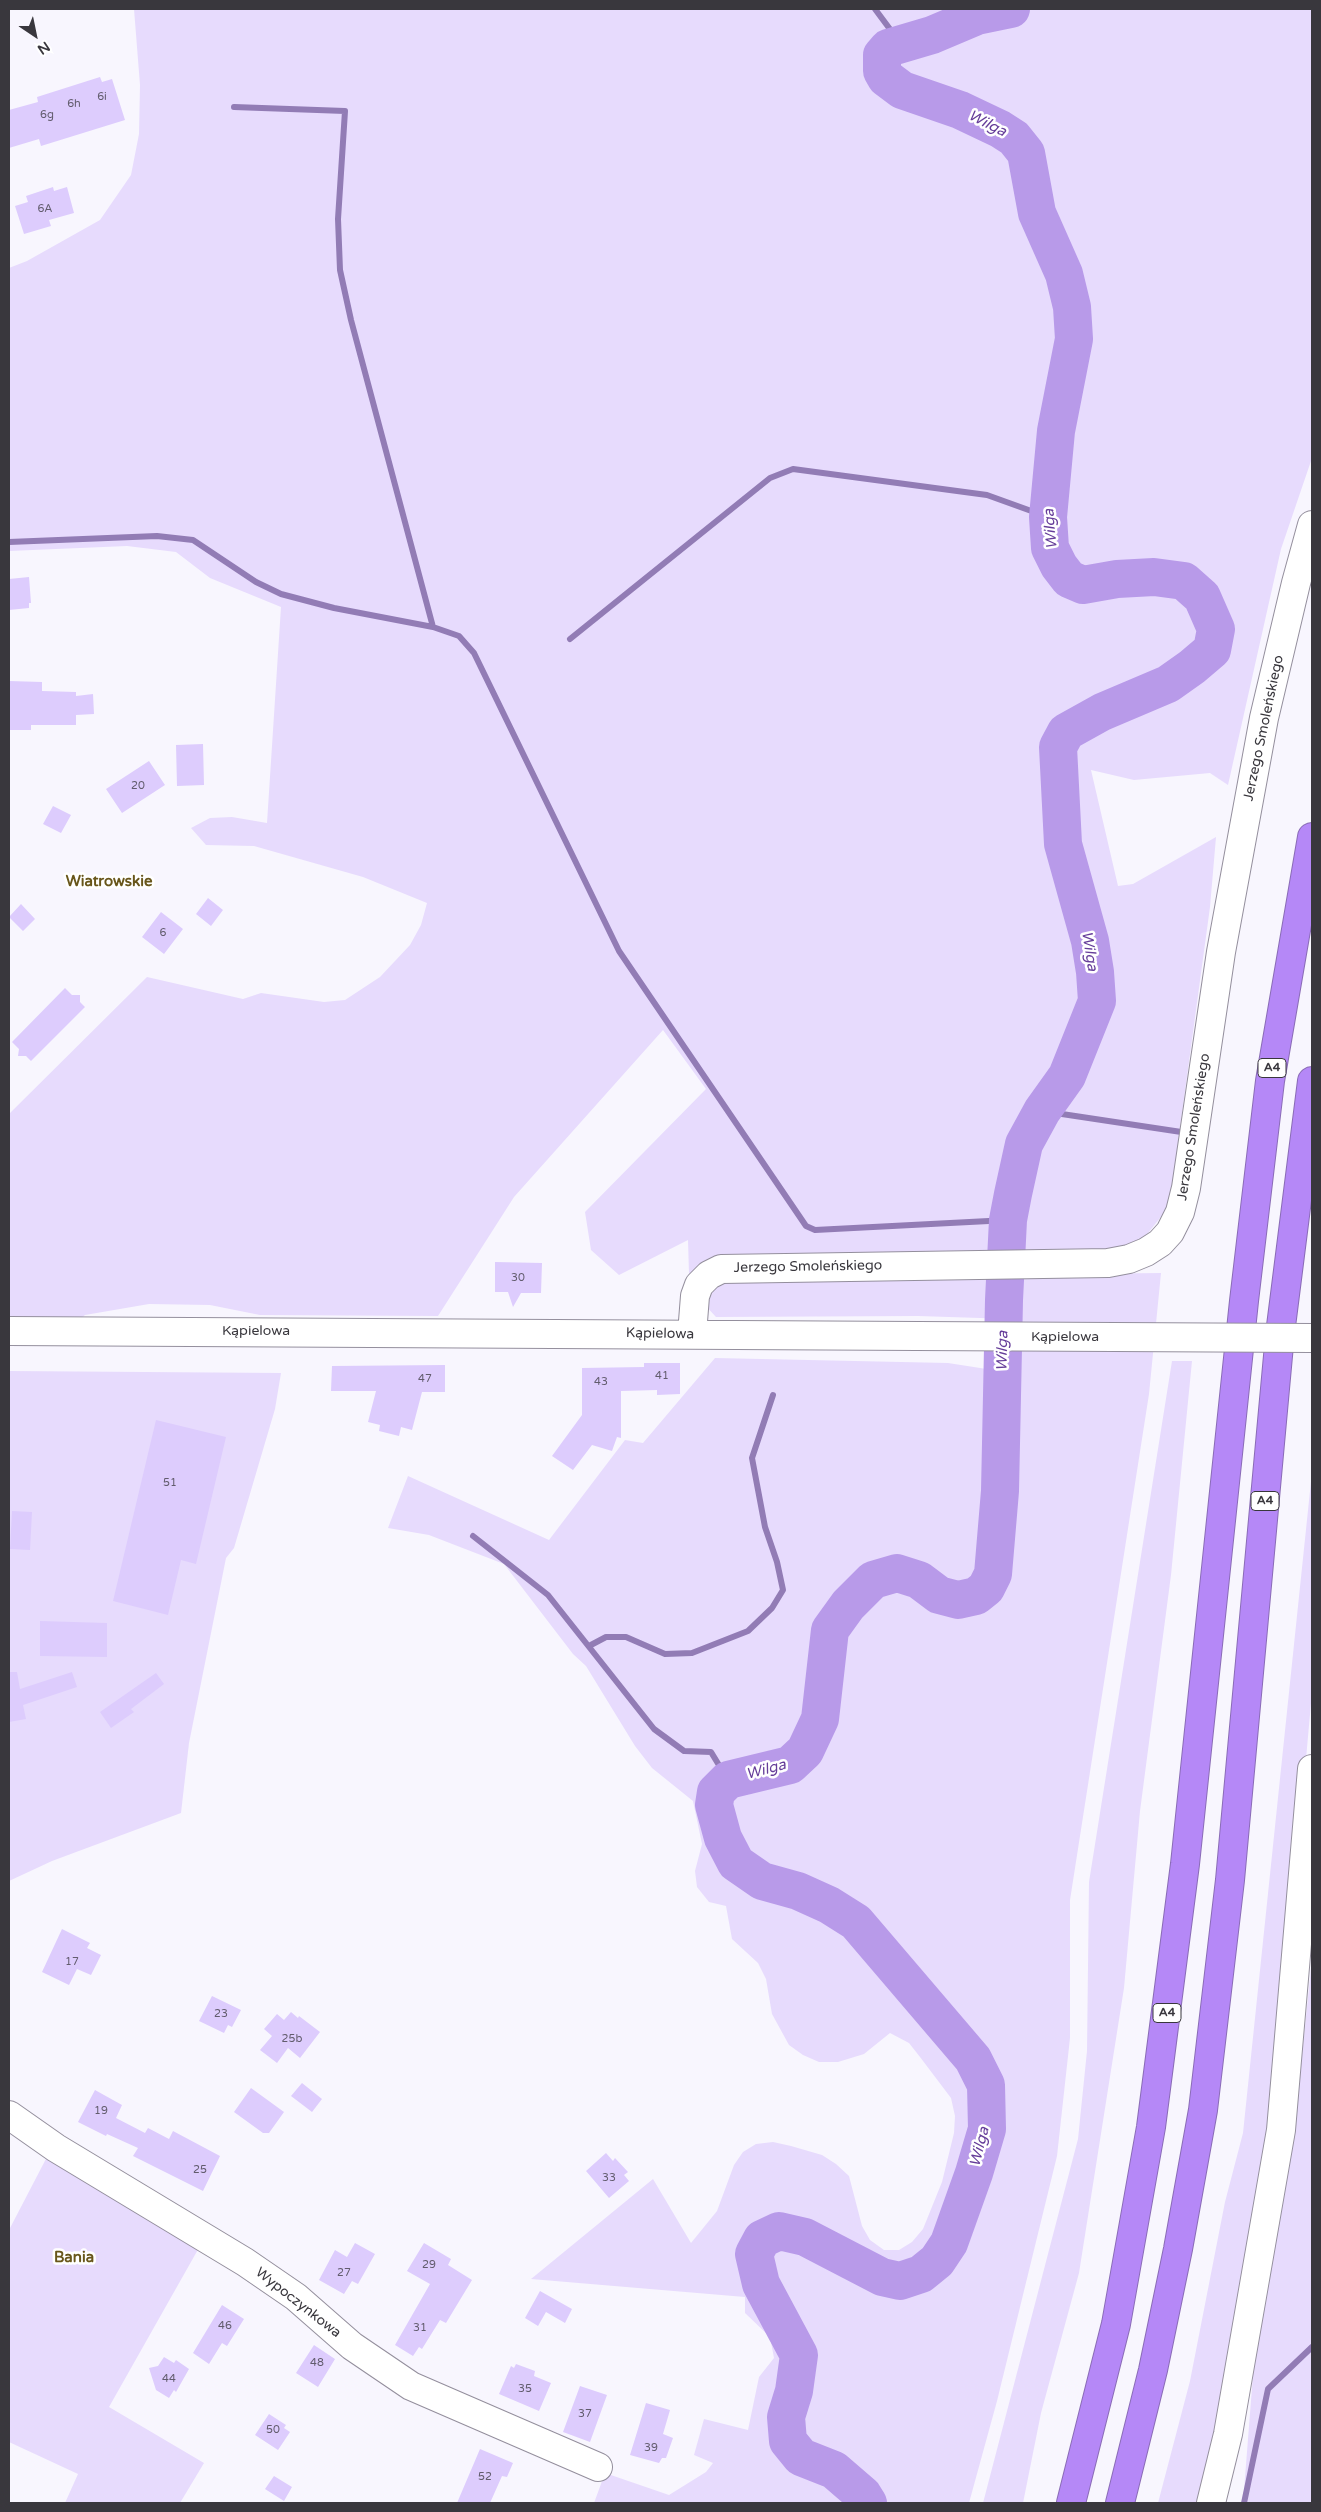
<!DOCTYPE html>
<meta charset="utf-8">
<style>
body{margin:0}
#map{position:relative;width:1321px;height:2512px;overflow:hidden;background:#f8f6fe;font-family:"Varela Round",sans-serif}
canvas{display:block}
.frame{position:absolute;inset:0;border:10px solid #39373d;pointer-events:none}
.north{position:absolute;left:10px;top:10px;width:50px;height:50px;-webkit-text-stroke:4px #fff;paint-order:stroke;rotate:146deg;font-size:14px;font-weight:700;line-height:20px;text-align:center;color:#39373d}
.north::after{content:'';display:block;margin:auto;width:18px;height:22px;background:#39373d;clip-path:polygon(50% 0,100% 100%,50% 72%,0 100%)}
</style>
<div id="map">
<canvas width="1321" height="2512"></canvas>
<div class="frame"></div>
<div class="north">N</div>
</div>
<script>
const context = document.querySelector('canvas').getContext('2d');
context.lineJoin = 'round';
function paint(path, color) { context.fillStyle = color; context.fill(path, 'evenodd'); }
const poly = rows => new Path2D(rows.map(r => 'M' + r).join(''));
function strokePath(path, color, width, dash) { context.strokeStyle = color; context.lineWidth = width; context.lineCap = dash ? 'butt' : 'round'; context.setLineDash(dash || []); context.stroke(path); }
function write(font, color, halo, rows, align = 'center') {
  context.font = font + ' "Varela Round",sans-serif'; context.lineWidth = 5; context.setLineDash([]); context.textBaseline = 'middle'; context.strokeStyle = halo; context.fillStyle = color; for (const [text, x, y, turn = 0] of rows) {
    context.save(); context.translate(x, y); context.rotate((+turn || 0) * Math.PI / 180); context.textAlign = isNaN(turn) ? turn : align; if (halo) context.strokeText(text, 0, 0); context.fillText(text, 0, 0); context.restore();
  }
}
const green = poly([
 [134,9,1312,9,1312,458,1281,549,1228,785,1210,773,1134,780,1091,770,1118,886,1133,884,1216,837,1210,907,1171,1194,1164,1213,1148,1233,1132,1245,1112,1249,944,1255,723,1256,689,1274,688,1240,619,1275,591,1250,585,1212,706,1089,663,1030,514,1197,438,1316,260,1315,210,1305,149,1304,85,1315,79,1320,9,1320,9,1114,147,977,243,999,261,993,324,1002,345,1000,380,977,410,945,421,925,427,903,363,877,254,846,206,845,191,828,210,818,232,817,267,823,281,607,210,578,176,552,127,546,9,551,9,268,27,261,100,220,131,175,139,134,140,85],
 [1161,1273,1149,1394,1070,1900,1070,2038,1057,2156,997,2401,969,2503,594,2503,605,2473,669,2495,706,2472,713,2463,694,2455,704,2419,748,2430,759,2377,774,2358,770,2337,745,2313,745,2297,531,2279,653,2179,691,2243,717,2211,734,2165,743,2152,756,2144,773,2142,791,2146,822,2155,836,2164,849,2176,862,2226,870,2240,884,2250,899,2250,912,2242,923,2229,942,2182,954,2133,955,2116,951,2098,920,2057,909,2043,890,2033,864,2054,838,2062,819,2062,803,2055,789,2045,772,2014,766,1979,758,1963,732,1939,726,1906,709,1902,697,1887,695,1871,702,1844,693,1801,652,1768,635,1746,586,1666,573,1654,504,1564,429,1535,388,1528,408,1476,549,1540,625,1440,643,1443,715,1358,948,1363,993,1370,1009,1368,1011,1319,918,1316,716,1317,704,1304,708,1291,725,1278],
 [1172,1361,1192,1361,1171,1575,1140,1811,1124,1988,1079,2273,1041,2413,1023,2503,983,2503,1078,2139,1087,2051,1089,1882],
 [9,1371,281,1373,275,1409,234,1548,226,1558,189,1743,181,1813,52,1861,9,1881],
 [1312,1472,1312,1692,1272,2138,1218,2437,1199,2503,1158,2503,1190,2381,1225,2202,1243,2133],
 [1312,1959,1312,2503,1243,2503,1254,2362,1301,2065],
 [48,2155,200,2246,109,2407,204,2463,180,2503,65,2503,78,2474,9,2442,9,2230]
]);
const stream = poly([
 [875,9,901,44],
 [234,107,345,111,338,219,340,270,351,320,433,627],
 [9,542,157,536,193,540,256,582,281,594,334,608,433,627,459,636,474,653,619,951,806,1226,815,1230,1008,1220],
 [570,639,770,478,793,469,987,495,1048,517],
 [1042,1111,1188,1133],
 [473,1536,548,1595,654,1729,684,1751,711,1752,728,1780],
 [589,1646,606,1637,626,1637,665,1654,692,1653,748,1631,772,1608,783,1590,777,1562,765,1527,752,1458,773,1395],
 [1244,2503,1268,2389,1312,2347]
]);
const river = poly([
 [868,2503,863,2495,834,2470,801,2457,788,2441,786,2417,794,2391,799,2355,761,2284,754,2254,762,2239,779,2231,805,2237,882,2277,900,2281,921,2274,937,2261,949,2243,974,2173,987,2129,986,2085,973,2059,856,1922,829,1905,798,1891,762,1881,736,1863,723,1838,714,1805,716,1792,728,1780,790,1765,805,1751,820,1719,830,1630,848,1605,873,1580,897,1573,919,1580,939,1595,958,1600,976,1596,986,1588,993,1574,1000,1491,1004,1300,1008,1220,1013,1194,1024,1144,1042,1111,1067,1076,1097,1001,1095,972,1090,941,1063,844,1058,747,1066,732,1102,712,1168,684,1192,667,1212,650,1216,629,1202,597,1184,581,1154,577,1117,579,1083,585,1069,579,1059,566,1050,548,1048,517,1056,431,1074,339,1072,307,1064,274,1037,213,1026,153,1014,138,1000,129,960,110,902,90,886,78,882,71,882,55,888,48,932,35,977,16,1011,9]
]);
const building = poly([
 [100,77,102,82,112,79,125,120,41,146,39,139,9,148,9,110,38,102,37,97],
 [53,187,54,191,67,187,74,213,49,220,51,226,24,234,15,206,28,202,26,196],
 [29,577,31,603,29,603,29,608,9,610,9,579],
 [9,681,42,682,42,691,76,692,76,696,93,694,94,714,76,715,76,725,31,725,31,730,9,730],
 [203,744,204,785,177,786,176,745],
 [149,761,165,785,122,813,106,789],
 [53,806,71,815,61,833,43,824],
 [208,898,223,910,211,926,196,914],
 [21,904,35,919,23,931,9,917],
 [161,912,183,929,164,954,142,937],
 [65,988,72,995,80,995,80,1002,85,1007,31,1061,26,1056,18,1056,19,1049,12,1042],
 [495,1262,542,1263,541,1293,521,1293,513,1307,508,1292,495,1292],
 [644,1363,680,1363,680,1394,657,1395,657,1390,621,1391,621,1438,617,1437,612,1451,592,1445,573,1470,552,1456,582,1415,582,1368,644,1367],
 [445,1365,445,1392,422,1392,412,1430,401,1427,399,1436,379,1431,380,1425,368,1422,376,1391,331,1391,332,1366],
 [156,1420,226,1437,196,1564,181,1560,168,1615,113,1601],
 [12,1511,32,1512,30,1550,10,1549],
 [40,1621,107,1623,107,1657,40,1656],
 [9,1672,17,1672,20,1689,72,1672,77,1687,23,1705,26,1719,9,1722],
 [156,1673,164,1684,131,1709,134,1712,111,1728,100,1712],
 [62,1929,90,1943,87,1948,101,1955,91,1975,77,1969,69,1985,42,1972],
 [212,1996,241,2010,232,2027,228,2025,224,2033,199,2021],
 [291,2012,298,2018,299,2016,320,2032,300,2058,288,2048,277,2063,260,2050,272,2036,264,2029,277,2014,284,2020],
 [302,2083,322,2099,312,2112,291,2096],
 [251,2088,284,2112,269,2133,263,2133,234,2112],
 [95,2090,122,2105,116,2118,145,2133,148,2128,169,2139,173,2131,220,2156,203,2191,133,2156,138,2148,107,2134,106,2136,78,2122],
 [606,2153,613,2161,615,2158,628,2172,624,2175,629,2181,609,2198,586,2171],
 [355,2243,375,2254,358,2284,352,2281,344,2294,319,2280,335,2250,347,2257],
 [424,2243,451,2259,448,2265,472,2280,446,2323,440,2320,422,2349,419,2347,413,2356,395,2345,430,2284,407,2271],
 [540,2291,572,2309,565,2323,546,2312,538,2326,525,2318],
 [222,2305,244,2319,227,2346,222,2343,209,2364,193,2353],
 [314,2345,335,2359,318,2387,296,2373],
 [164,2357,174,2363,176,2360,189,2369,176,2392,174,2390,169,2398,156,2390,149,2368,158,2366],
 [516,2364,535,2371,534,2376,551,2383,539,2411,499,2394,511,2366,514,2368],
 [580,2386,607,2395,590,2442,563,2432],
 [646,2403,670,2410,663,2434,673,2438,666,2458,662,2458,659,2463,630,2455],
 [269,2414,286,2425,284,2428,290,2432,278,2450,255,2435],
 [480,2449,513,2463,507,2477,502,2476,490,2503,457,2503],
 [274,2476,292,2487,284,2501,265,2489]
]);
const minor = poly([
 [9,1331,917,1336],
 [692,1334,695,1296,699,1285,709,1275,721,1269,1108,1263,1129,1259,1146,1252,1160,1243,1170,1232,1180,1212,1186,1188,1221,952,1264,718,1296,583,1312,525],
 [9,2115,56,2148,245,2262,296,2297,352,2346,411,2386,598,2467],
 [1211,2503,1228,2434,1281,2130,1312,1769]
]);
const highway = poly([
 [1071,2503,1116,2324,1151,2127,1185,1864,1244,1301,1270,1081,1312,837],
 [1120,2503,1153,2370,1178,2249,1203,2110,1230,1880,1280,1334,1312,1081]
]);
const minorBridge = poly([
 [917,1336,1312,1338]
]);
const numberNames = [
 ["6i",102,97],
 ["6h",74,104],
 ["6g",47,115],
 ["6A",45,209],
 ["20",138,786],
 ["6",163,933],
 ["30",518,1278],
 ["41",662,1376],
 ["47",425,1379],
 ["43",601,1382],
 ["51",170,1483],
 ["17",72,1962],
 ["23",221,2014],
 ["25b",292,2039],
 ["19",101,2111],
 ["25",200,2170],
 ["33",609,2178],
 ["29",429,2265],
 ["27",344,2273],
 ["46",225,2326],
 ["31",420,2328],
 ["48",317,2363],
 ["44",169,2379],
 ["35",525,2389],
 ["37",585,2414],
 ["50",273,2430],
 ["39",651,2448],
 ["52",485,2477]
];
const shields = [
 [1272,1068,28],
 [1265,1501,28],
 [1167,2013,28]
];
const shieldNames = [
 ["A4",1272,1068],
 ["A4",1265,1501],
 ["A4",1167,2013]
];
const streetNames = [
 ["Jerzego Smoleńskiego",1264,728,-78],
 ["Jerzego Smoleńskiego",1194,1127,-81],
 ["Jerzego Smoleńskiego",808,1267,-1],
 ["Kąpielowa",256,1331],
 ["Kąpielowa",660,1334,1],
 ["Kąpielowa",1065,1337],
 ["Wypoczynkowa",298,2303,38]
];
const waterNames = [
 ["Wilga",987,124,27],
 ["Wilga",1051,529,-95],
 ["Wilga",1089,951,81],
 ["Wilga",1003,1351,-89],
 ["Wilga",766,1770,-15],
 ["Wilga",980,2147,-76]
];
const neighbourhoodNames = [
 ["Wiatrowskie",109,882],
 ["Bania",74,2258]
];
paint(green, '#e7dbfd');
strokePath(stream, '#927cb5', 6);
strokePath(river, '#b89ae9', 38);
paint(building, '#ddccfd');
strokePath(minor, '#948f9d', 30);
strokePath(highway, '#8a6cb6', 30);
strokePath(minor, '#fff', 28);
strokePath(highway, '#b588f7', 28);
strokePath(minorBridge, '#948f9d', 30, []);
strokePath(minorBridge, '#fff', 28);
write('11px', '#625c6d', null, numberNames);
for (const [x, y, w] of shields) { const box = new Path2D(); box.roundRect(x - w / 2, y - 9.5, w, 19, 4); context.fillStyle = '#fff'; context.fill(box); strokePath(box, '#39373d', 1); }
write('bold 12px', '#39373d', null, shieldNames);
write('14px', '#39373d', '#fff', streetNames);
write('italic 15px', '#653d99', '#fff', waterNames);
write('bold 15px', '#68561b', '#fff', neighbourhoodNames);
</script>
